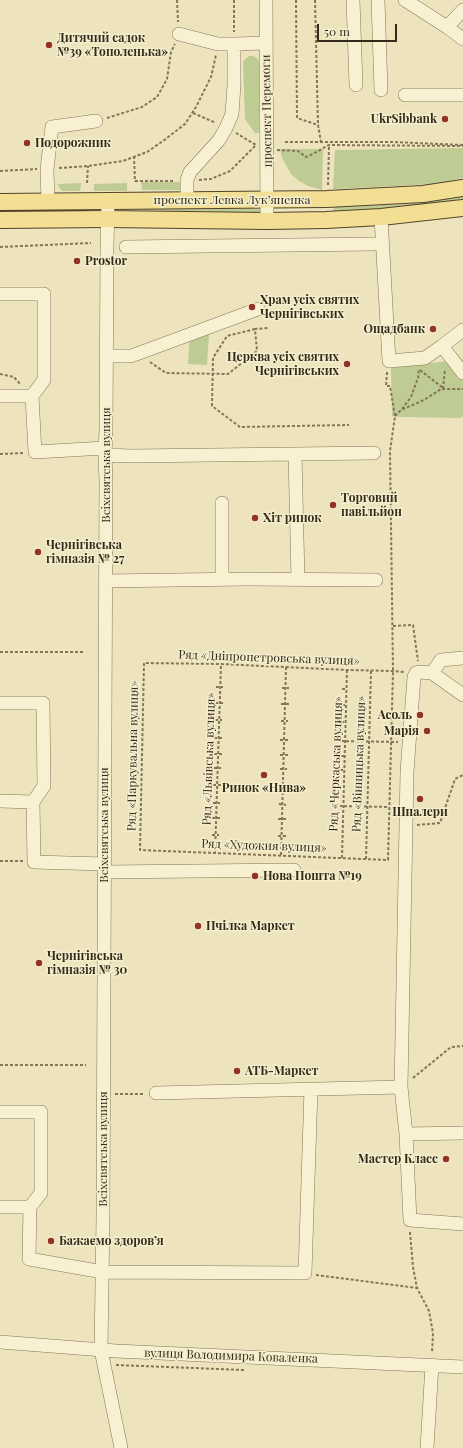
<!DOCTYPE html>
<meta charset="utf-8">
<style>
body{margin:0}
#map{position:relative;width:463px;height:1448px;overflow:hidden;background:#ede4be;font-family:"Playfair Display",serif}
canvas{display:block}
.scale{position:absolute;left:317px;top:24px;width:80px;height:18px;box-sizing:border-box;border:2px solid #342a1b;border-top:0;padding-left:5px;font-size:12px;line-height:14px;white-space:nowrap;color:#342a1b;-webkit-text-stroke:3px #f5eecd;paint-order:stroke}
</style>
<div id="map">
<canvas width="463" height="1448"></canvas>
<div class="scale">50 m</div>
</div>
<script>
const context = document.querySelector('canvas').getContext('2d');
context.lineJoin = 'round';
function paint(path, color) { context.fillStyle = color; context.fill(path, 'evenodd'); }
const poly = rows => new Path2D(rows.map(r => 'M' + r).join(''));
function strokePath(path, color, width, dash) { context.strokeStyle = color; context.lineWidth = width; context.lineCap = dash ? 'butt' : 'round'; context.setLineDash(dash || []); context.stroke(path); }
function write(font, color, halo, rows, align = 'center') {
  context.font = font + ' "Playfair Display",serif'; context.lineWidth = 3; context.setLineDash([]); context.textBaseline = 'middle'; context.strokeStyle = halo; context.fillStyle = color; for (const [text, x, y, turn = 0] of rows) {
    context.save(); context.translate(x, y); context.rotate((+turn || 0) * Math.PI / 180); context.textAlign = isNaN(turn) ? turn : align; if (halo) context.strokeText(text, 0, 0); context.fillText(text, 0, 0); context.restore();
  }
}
const green = poly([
 [249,56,253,56,258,59,259,63,259,133,255,133,245,119,243,62,245,59],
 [463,148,463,178,436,184,333,189,335,150],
 [280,149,323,149,322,190,308,186,299,181,291,174,282,158],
 [141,182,184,182,184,190,142,190],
 [81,183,80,191,62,191,57,184],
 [127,183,127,191,94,191,94,184],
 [463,196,463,201,425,207,333,213,334,207,405,204],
 [145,207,260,209,261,213,142,210,142,208],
 [78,209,80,213,0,215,0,210],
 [190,333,209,334,207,365,188,364],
 [448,361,463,380,463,416,461,418,401,417,392,416,391,368]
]);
const path = poly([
 [177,0,178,22],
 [234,0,234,32],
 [296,0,297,118,318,125,321,142],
 [315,0,318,125],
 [193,113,216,123],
 [107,118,142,107,157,97,167,79,171,52,175,44],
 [285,142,394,142,463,145],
 [277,150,298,151,306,157,309,156,329,145,463,146],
 [134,156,135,181,175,181],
 [59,168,88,166,123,161,147,152,163,141,185,124,196,107,211,77,216,55],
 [0,171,37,169],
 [199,180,211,179,230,171,256,145,236,133],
 [87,183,88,166],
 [328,185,329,146],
 [0,247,91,243],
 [255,329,227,336,213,358,212,406,240,427,349,425],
 [150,362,166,373,228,374,257,351,255,329,268,328],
 [420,370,443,388],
 [387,372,386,386,390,386,395,416,390,451,393,671,388,860,140,850,144,663,221,664,347,670,393,671,404,672],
 [0,374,14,377,21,385],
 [443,389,445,369],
 [402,409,411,397,418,378,419,369],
 [395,416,401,410,424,400,441,389,463,389],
 [0,454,24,453],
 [393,626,413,625,418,661],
 [0,652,85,652],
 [216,687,223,687],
 [282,688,289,688],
 [342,689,347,689],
 [215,703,223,703],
 [281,704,289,704],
 [342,705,346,705],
 [215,720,222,720],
 [281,721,288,721],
 [341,722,346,722],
 [214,738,222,738],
 [280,740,288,740],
 [341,741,398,742],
 [214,754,222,754],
 [280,755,288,755],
 [341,756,345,756],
 [214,768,221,768],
 [280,769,287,769],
 [340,770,344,770],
 [213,785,221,785],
 [279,786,287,786],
 [213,803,220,803],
 [279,804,286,805],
 [339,806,389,807],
 [212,818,220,818],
 [278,819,286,819],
 [417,825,440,823,455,779,463,775],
 [212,835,219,835],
 [278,836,286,836],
 [215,854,221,664],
 [281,855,286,667],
 [342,858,347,670],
 [366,859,371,671],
 [0,861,23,861],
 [0,1065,86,1065],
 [413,1078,451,1047,463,1046],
 [115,1094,144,1094],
 [410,1232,413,1267,417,1288,429,1311,433,1333,432,1353],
 [316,1275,417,1288],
 [116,1365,244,1370]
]);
const minor = poly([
 [266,0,267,221],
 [353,0,356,85],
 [378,0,381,90],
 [405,0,447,27,463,10],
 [447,27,463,39],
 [179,34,218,44,234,44],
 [405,95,463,95],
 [187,200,187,180,190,172,219,140,226,128,232,114,234,85,234,44,266,43],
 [48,201,47,169,52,127,96,121],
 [108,201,107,248,106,429,105,455,106,482,103,1217,101,1350,121,1448],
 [381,217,389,361,425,358,442,346,463,373],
 [126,247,374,244],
 [0,294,44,294,44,380,32,396,35,452,105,448],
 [442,346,463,330],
 [107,356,131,356,153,348,258,309],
 [0,396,32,396],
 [295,454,298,579],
 [105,455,132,456,374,453],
 [222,579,222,503],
 [105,581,247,579,376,580],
 [432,673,441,660,463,658],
 [0,703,43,703,44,786,33,802,34,862,104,864],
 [0,801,33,802],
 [104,872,294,870],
 [401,1087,406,1134,410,1220,463,1224],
 [156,1093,401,1087,407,772,414,677,416,673,419,672,432,673,463,695],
 [0,1112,41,1112,41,1193,30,1207,29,1259,103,1272,305,1273,311,1089],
 [406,1134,463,1133],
 [0,1207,30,1207],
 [0,1342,116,1351,463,1367],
 [427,1448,432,1365]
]);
const major = poly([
 [0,202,327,199,423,194,463,188],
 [0,220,107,219,267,221,326,220,381,217,463,208]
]);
const markers = [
 [49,45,4,"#943227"],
 [445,119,4,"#943227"],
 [27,143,4,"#943227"],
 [77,261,4,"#943227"],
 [252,307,4,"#943227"],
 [433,329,4,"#943227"],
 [347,364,4,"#943227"],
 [333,505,4,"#943227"],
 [255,518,4,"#943227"],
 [38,552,4,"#943227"],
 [420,715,4,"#943227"],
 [427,731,4,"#943227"],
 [264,775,4,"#943227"],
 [420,799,4,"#943227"],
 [255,876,4,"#943227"],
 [198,926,4,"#943227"],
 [39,963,4,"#943227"],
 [237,1071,4,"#943227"],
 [446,1159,4,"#943227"],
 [51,1241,4,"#943227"]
];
const poiNames = [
 ["Дитячий садок",57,38],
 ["№39 «Тополенька»",57,52],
 ["UkrSibbank",437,119,"right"],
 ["Подорожник",35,143],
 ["Prostor",85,261],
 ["Храм усіх святих",260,300],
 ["Чернігівських",260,314],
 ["Ощадбанк",425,329,"right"],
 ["Церква усіх святих",339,357,"right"],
 ["Чернігівських",339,371,"right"],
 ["Торговий",341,498],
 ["павільйон",341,512],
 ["Хіт ринок",263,518],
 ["Чернігівська",46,545],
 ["гімназія № 27",46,559],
 ["Асоль",412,715,"right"],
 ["Марія",419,731,"right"],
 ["Ринок «Нива»",264,788,"center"],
 ["Шпалери",420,812,"center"],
 ["Нова Пошта №19",263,876],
 ["Пчілка Маркет",206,926],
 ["Чернігівська",47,956],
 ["гімназія № 30",47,970],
 ["АТБ-Маркет",245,1071],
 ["Мастер Класс",438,1159,"right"],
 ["Бажаємо здоровʼя",59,1241]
];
const streetNames = [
 ["проспект Перемоги",267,111,-91],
 ["проспект Левка Лукʼяненка",232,200],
 ["Всіхсвятська вулиця",106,465,-90],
 ["Ряд «Дніпропетровська вулиця»",269,658,2],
 ["Ряд «Паркувальна вулиця»",133,756,-89],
 ["Ряд «Львівська вулиця»",209,759,-88],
 ["Ряд «Черкаська вулиця»",336,764,-88],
 ["Ряд «Вінницька вулиця»",359,764,-88],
 ["Всіхсвятська вулиця",104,825,-90],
 ["Ряд «Художня вулиця»",264,846,2],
 ["Всіхсвятська вулиця",103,1149,-90],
 ["вулиця Володимира Коваленка",231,1356,2]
];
paint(green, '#becb92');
strokePath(minor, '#857457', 14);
strokePath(major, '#52422b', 18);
strokePath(path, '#857457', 2, [3, 2]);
strokePath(minor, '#f8f1d1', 13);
strokePath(major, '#f2df94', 16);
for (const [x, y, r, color] of markers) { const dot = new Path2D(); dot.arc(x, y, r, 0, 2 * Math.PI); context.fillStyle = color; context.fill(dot); strokePath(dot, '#f5eecd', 1.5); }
write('bold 12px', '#342a1b', '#f5eecd', poiNames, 'left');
write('12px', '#342a1b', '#f5eecd', streetNames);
</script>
